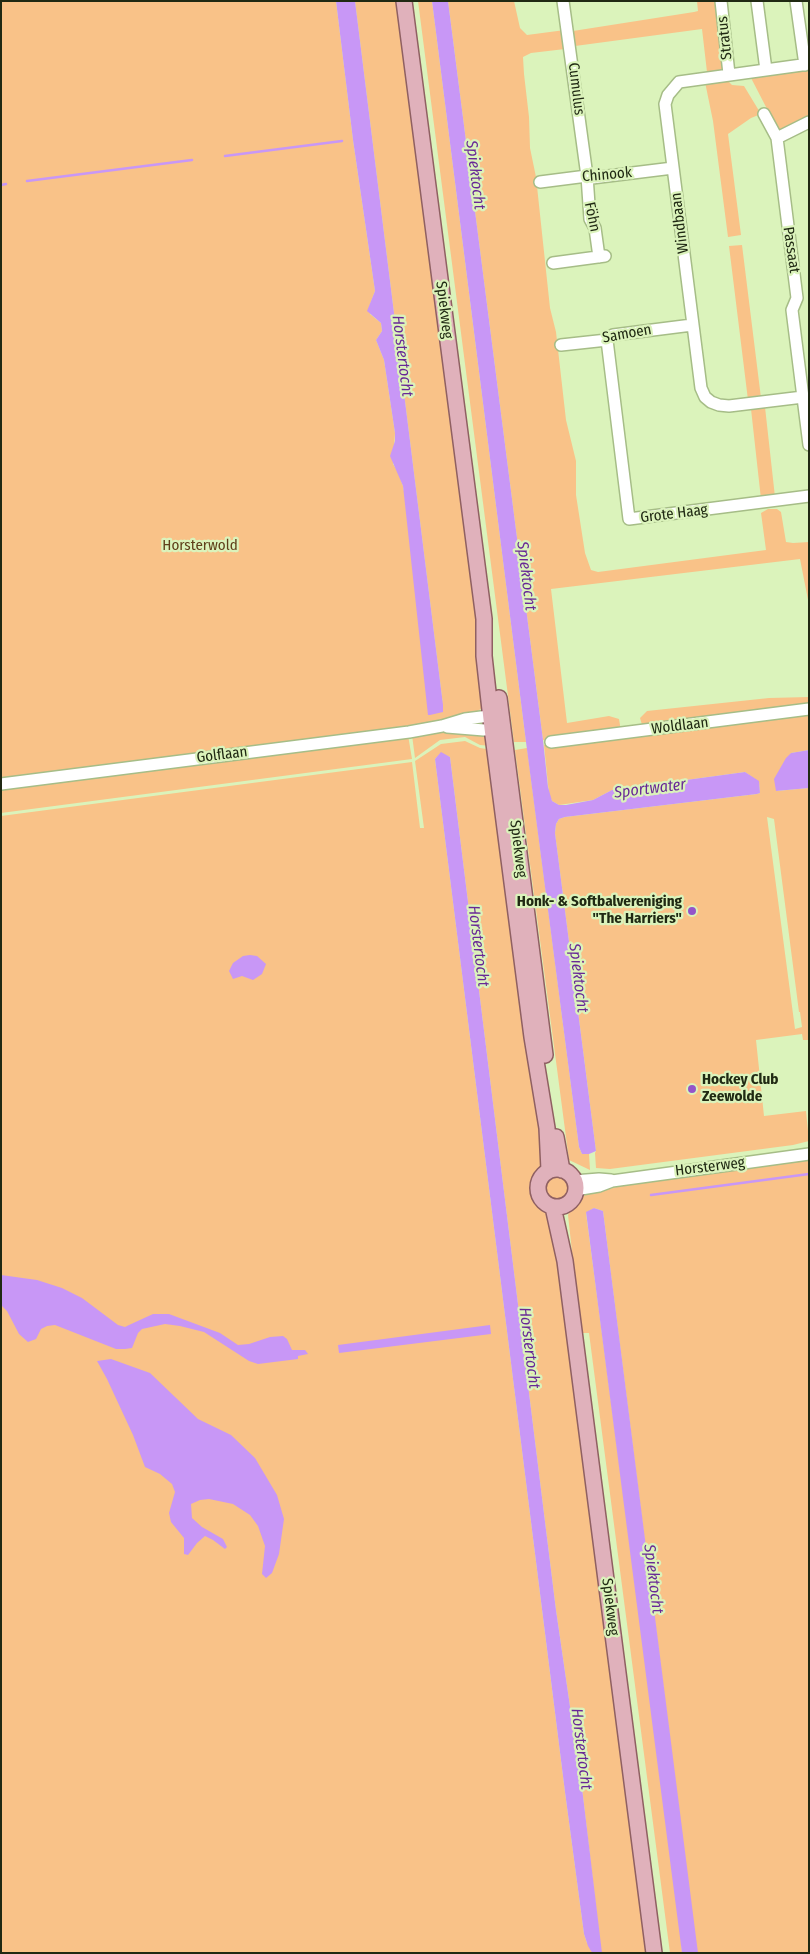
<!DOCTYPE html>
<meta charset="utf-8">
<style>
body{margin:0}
#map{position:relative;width:810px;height:1954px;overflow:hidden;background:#dbf3bb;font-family:"Fira Sans Condensed",sans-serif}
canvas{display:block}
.frame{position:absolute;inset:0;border:2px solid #202913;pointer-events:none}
</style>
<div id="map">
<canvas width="810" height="1954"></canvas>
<div class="frame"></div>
</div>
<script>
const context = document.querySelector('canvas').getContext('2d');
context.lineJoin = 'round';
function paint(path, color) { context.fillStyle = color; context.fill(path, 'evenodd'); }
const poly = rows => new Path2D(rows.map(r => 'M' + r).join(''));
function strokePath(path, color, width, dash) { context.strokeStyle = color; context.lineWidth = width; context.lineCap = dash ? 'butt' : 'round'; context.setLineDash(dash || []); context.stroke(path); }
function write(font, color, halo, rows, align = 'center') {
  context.font = font + ' "Fira Sans Condensed",sans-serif'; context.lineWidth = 4.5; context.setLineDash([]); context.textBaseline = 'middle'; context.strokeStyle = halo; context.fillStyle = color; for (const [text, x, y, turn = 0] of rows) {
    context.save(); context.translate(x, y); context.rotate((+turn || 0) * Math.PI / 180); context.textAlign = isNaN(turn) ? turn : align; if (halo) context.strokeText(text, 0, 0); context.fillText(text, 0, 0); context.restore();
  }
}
const green = poly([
 [1,1,336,1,353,140,375,291,369,307,370,314,381,323,382,331,376,340,384,360,395,433,393,464,398,472,403,486,443,705,355,1,400,1,480,627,482,708,475,713,413,728,1,779],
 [418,1,432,1,526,742,514,742],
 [448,1,514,1,520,28,527,35,565,30,565,49,531,53,523,57,524,74,529,117,530,148,536,177,550,308,556,332,566,420,576,461,576,495,585,553,591,570,598,572,766,550,761,513,768,509,777,509,781,512,786,542,793,543,809,542,809,605,800,559,551,589,567,723,609,716,619,719,621,731,543,740],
 [697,1,717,1,723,70,707,72,702,29,575,46,573,31,694,12,698,11],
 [809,68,809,118,780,134,750,76],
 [726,79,732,85,744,86,761,114,751,118,728,134,741,235,728,237,713,121,705,82],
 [742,245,761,398,748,400,729,246],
 [765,407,775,497,761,499,751,409],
 [809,697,809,707,643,728,640,718,647,711,769,698],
 [809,711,809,750,791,753,776,791,809,788,809,1046,808,1040,803,1040,802,1034,756,1040,764,1116,806,1111,809,1141,793,1145,610,1169,596,1168,595,1153,596,1151,555,833,556,824,559,819,565,817,757,794,760,793,759,782,745,772,612,790,593,800,559,805,552,801,549,794,544,745],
 [767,817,774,819,799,1012,800,1012,802,1027,795,1029],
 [456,732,485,734,491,746,480,745,465,737,440,740,415,758,412,735],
 [408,735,412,759,1,813,1,789],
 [465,741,480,748,493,750,544,1167,535,1179,533,1190,537,1199,547,1209,553,1218,647,1953,1,1953,1,816,412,762,420,828,424,828,415,761,441,744],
 [441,753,450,757,556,1610,583,1796,600,1942,587,1943,584,1934,565,1792,435,759],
 [527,748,579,1147,582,1154,589,1154,590,1170,569,1160,515,750],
 [809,1159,809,1953,694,1953,681,1826,603,1211,594,1208,586,1213,680,1923,682,1953,670,1953,589,1333,581,1333,568,1215,574,1203,582,1196,632,1183],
 '542 1187a14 14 0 1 1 28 0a14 14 0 1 1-28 0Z'
]);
const water = poly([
 [336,1,355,1,443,705,443,712,430,715,428,715,403,486,390,456,395,441,395,433,384,360,376,340,382,331,381,323,367,311,375,291,353,140],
 [432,1,448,1,543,740,548,787,552,801,559,805,566,805,593,800,612,790,745,772,759,781,760,793,757,794,565,817,559,819,556,824,555,833,596,1151,589,1154,582,1154,579,1147,526,742],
 [809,750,809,788,776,791,774,779,786,758,791,753],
 [441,752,450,757,556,1610,583,1796,602,1953,593,1953,591,1951,588,1946,584,1934,565,1792,435,759],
 [250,955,257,956,266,964,262,974,253,980,242,976,233,979,229,971,233,963,243,956],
 [594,1208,603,1211,698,1953,682,1953,586,1212],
 [1,1275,37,1280,62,1288,82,1298,118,1325,125,1327,129,1325,153,1314,169,1314,220,1333,238,1345,249,1344,270,1337,283,1336,287,1339,292,1350,305,1350,308,1354,298,1356,298,1359,258,1364,249,1361,204,1332,180,1326,165,1324,142,1329,138,1333,132,1348,125,1349,116,1349,55,1325,47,1326,41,1329,36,1339,28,1342,19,1334,7,1311,1,1305],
 [490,1325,491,1334,339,1353,338,1345],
 [111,1359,150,1373,198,1419,231,1435,255,1458,277,1495,284,1519,279,1554,272,1573,266,1578,262,1574,265,1546,258,1526,250,1515,233,1504,209,1499,200,1500,191,1504,192,1518,202,1527,223,1539,227,1547,225,1549,213,1540,205,1536,197,1543,188,1555,184,1554,184,1538,171,1522,169,1513,175,1492,172,1484,160,1474,145,1467,133,1435,107,1379,97,1361]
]);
const stream = poly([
 [225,156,342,141],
 [27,181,192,160],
 [1,185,6,184],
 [651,1195,809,1174]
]);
const minor = poly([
 [563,1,587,176,590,219,595,228,599,257],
 [721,1,729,74],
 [757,1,766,70],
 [796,1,805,65],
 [764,114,777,138,797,298,792,310,809,445],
 [777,138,809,122],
 [540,182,587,176,592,178,673,168],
 [553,263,605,256],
 [607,340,629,519,809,496],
 [561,345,607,340,613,335,692,325],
 [803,397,729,406,719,405,711,402,705,397,701,388,665,104,668,95,679,82,809,64],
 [447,727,484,730,498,728],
 [551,742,809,709],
 [1,784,409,732,442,726,465,719,497,715],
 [574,1181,599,1179,611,1180],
 [575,1190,599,1186,612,1181,809,1154]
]);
const major = poly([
 [404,1,484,619,484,656,492,728,532,1037,547,1128,549,1170],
 [499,698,545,1055],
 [556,1137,562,1170],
 '538 1188a19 19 0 1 1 38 0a19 19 0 1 1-38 0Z',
 [553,1207,565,1261,654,1953]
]);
const markers = [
 [692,911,5,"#9454c9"],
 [692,1089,5,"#9454c9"]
];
const streetNames = [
 ["Stratus",725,38,-96],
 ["Cumulus",576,89,83],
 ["Chinook",607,175,-5],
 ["Föhn",592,217,78],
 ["Windbaan",680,223,-97],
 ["Passaat",791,250,82],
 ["Spiekweg",444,310,83],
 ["Samoen",627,334,-10],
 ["Grote Haag",674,514,-7],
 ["Woldlaan",680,726,-7],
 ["Golflaan",222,755,-7],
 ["Spiekweg",518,849,83],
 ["Horsterweg",710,1167,-7],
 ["Spiekweg",610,1607,83]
];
const parkNames = [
 ["Horsterwold",200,546]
];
const poiNames = [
 ["Honk- & Softbalvereniging",682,902],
 ["\"The Harriers\"",682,919],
 ["Hockey Club",702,1080,"left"],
 ["Zeewolde",702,1097,"left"]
];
const waterNames = [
 ["Spiektocht",475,175,83],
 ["Horstertocht",402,356,83],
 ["Spiektocht",526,576,83],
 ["Sportwater",650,789,-7],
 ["Horstertocht",478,946,83],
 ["Spiektocht",578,978,83],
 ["Horstertocht",529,1348,83],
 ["Spiektocht",653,1579,83],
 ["Horstertocht",581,1749,83]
];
paint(green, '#f9c288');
paint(water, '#c897f6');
strokePath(stream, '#c897f6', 2.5);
strokePath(minor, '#a6bd87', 14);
strokePath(major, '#8f6062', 18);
strokePath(minor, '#fff', 11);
strokePath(major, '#e0b1bb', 15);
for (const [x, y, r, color] of markers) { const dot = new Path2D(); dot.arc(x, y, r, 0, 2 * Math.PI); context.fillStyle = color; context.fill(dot); strokePath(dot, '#dbf3bb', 2); }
write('15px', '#202913', '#dbf3bb', streetNames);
write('15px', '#60401b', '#dbf3bb', parkNames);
write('bold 15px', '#202913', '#dbf3bb', poiNames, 'right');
write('italic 16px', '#682896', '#dbf3bb', waterNames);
</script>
